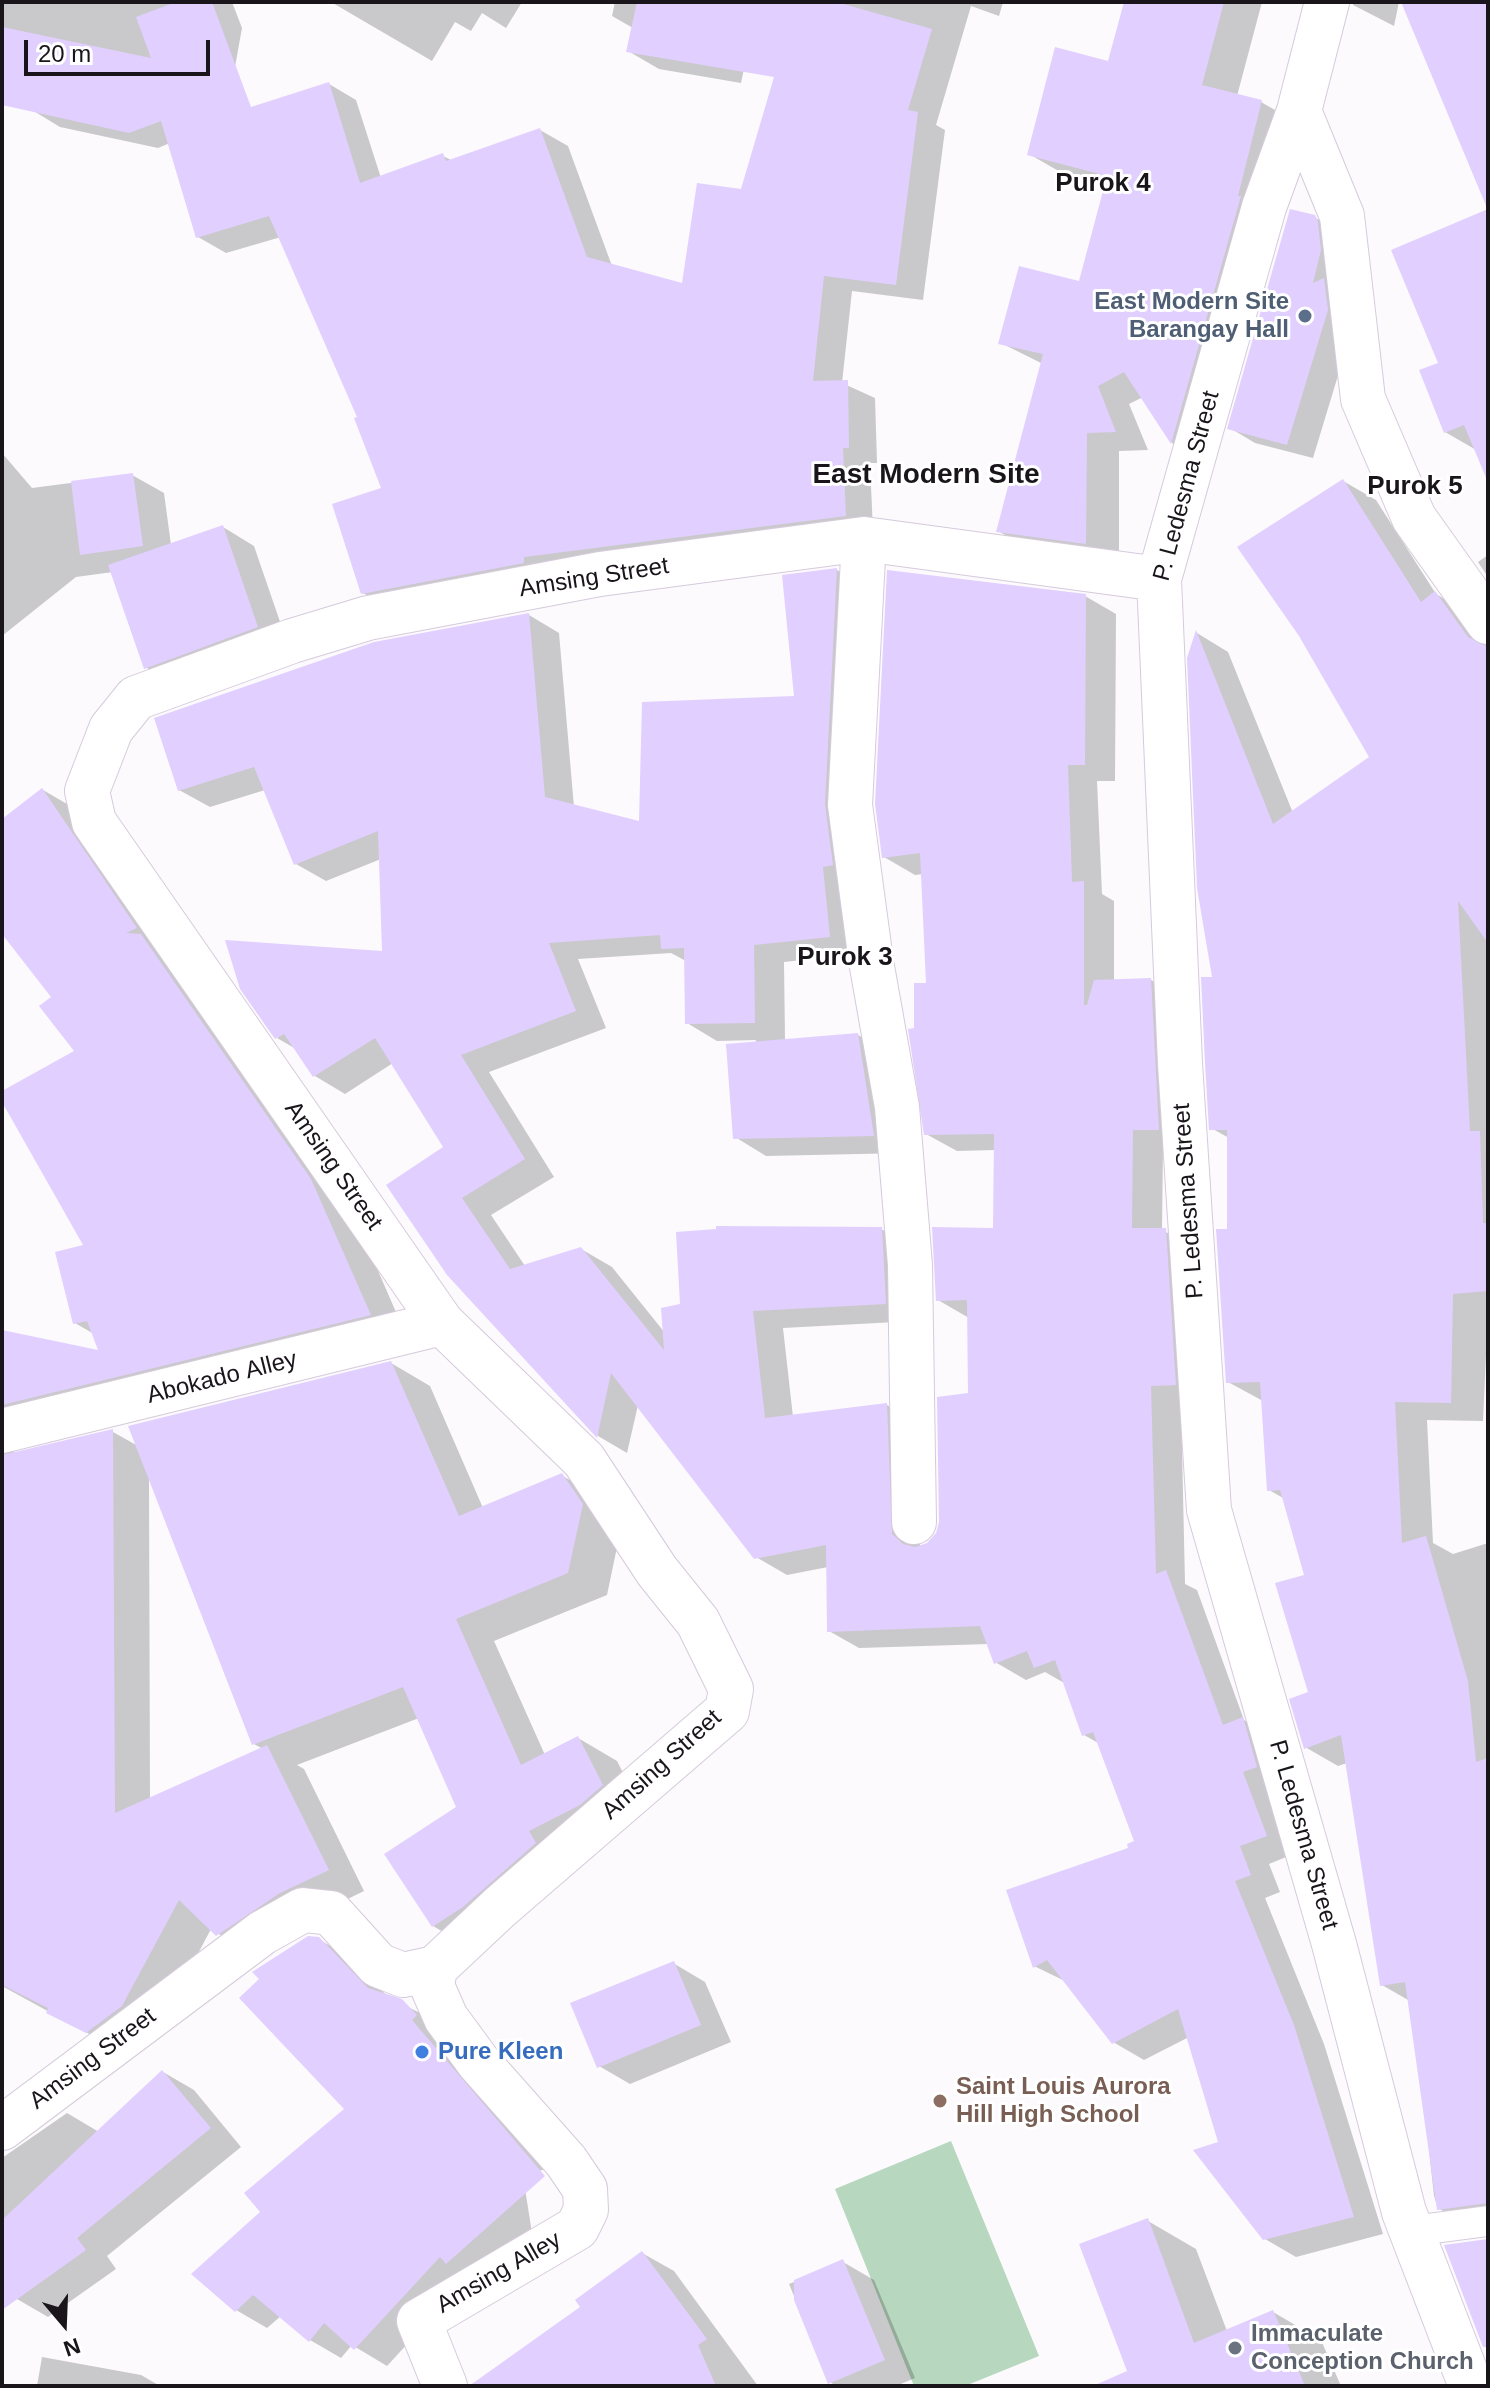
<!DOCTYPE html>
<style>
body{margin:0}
#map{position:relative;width:1490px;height:2388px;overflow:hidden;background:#fcfafd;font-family:Arial,sans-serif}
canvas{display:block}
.frame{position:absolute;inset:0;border:4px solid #19151b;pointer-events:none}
.north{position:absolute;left:24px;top:2284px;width:80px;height:80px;-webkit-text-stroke:6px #fff;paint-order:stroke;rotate:161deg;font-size:22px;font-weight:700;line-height:32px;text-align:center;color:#19151b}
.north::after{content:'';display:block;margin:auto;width:28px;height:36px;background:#19151b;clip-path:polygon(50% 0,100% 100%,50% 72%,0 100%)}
.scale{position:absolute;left:24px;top:40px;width:186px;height:36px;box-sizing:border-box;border:4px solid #19151b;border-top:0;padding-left:10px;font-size:24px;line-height:28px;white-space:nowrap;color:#19151b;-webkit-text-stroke:6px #fff;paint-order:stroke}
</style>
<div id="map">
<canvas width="1490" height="2388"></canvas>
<div class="frame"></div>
<div class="north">N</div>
<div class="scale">20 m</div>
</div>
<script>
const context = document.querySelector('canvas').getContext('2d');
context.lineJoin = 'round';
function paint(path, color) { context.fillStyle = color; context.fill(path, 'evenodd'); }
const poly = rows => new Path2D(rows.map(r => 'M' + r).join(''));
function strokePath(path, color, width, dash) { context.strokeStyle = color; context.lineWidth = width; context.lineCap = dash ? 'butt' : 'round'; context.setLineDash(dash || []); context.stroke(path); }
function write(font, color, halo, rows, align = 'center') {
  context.font = font + ' Arial,sans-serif'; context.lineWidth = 6; context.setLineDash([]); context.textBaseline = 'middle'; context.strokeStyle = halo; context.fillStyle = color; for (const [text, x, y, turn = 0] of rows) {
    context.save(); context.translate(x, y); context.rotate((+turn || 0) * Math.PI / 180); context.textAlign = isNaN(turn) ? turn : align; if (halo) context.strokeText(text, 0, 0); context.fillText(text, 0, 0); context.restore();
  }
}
const green = poly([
 [951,2141,1039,2356,965,2386,914,2386,835,2189]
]);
const shadow = poly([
 [2,2,232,2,242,28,226,117,329,84,356,100,381,178,443,156,453,161,540,130,568,146,612,266,684,286,742,191,809,2,1003,2,999,16,971,6,936,125,945,130,923,300,852,291,842,383,875,398,877,463,870,463,873,531,391,609,363,593,384,489,360,418,281,237,226,253,198,237,170,143,158,148,60,127,32,110,2,86],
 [331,2,522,2,506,28,482,13,471,31,455,22,432,61],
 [615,2,758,2,741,83,659,69,628,51,633,28,612,16],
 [1126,2,1262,2,1237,96,1261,102,1294,121,1204,461,1172,443,1143,397,1129,404,1148,450,1119,451,1119,561,1031,550,998,531,1043,364,1001,343,1081,284,1107,185,1062,173,1029,154,1110,63],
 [1353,2,1399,2,1394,26,1353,5],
 [1488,211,1488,447,1478,451,1445,432,1441,364],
 [1314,217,1340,232,1353,326,1313,458,1255,443,1230,428],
 [2,453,32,488,132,475,164,493,171,545,223,527,254,546,288,645,177,685,145,667,113,572,76,577,2,636],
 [1343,481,1376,500,1436,594,1468,613,1488,640,1488,1312,1483,1421,1427,1420,1433,1543,1453,1554,1488,1543,1488,2004,1415,2004,1382,1985,1347,1763,1338,1766,1305,1747,1310,1693,1307,1576,1285,1499,1269,1490,1263,1401,1228,1382,1229,1138,1211,1128,1214,979,1197,633,1228,652,1293,813,1372,758],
 [1488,555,1488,577,1478,562],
 [837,570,867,587,860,954,784,962,785,1041,858,1035,889,1053,905,1153,766,1156,735,1137,756,1040,717,1041,687,1023,686,961,671,953,578,959,606,1028,489,1072,554,1177,491,1215,525,1266,581,1249,612,1267,665,1333,682,1306,881,1229,912,1246,915,1321,783,1328,793,1417,887,1405,917,1423,919,1542,921,1547,927,1546,937,1536,970,1395,969,1318,938,1300,995,1230,996,1150,957,1151,926,1134,916,1030,928,985,923,874,915,875,884,857,1085,596,1116,614,1115,781,1097,781,1102,894,1114,901,1114,981,1151,980,1181,998,1189,1146,1163,1146,1162,1230,1196,1248,1181,1402,1185,1584,1197,1590,1244,1720,1273,1737,1296,1853,1269,1864,1280,1892,1265,1898,1324,2044,1383,2234,1296,2257,1265,2239,1221,2144,1189,2037,1144,2060,1113,2042,1067,1982,1034,1966,1137,1843,1100,1744,1084,1735,1066,1684,1045,1672,1026,1680,995,1662,989,1644,859,1648,829,1631,828,1567,787,1575,756,1557,638,1405,627,1453,598,1436,449,1273,445,1148,393,1063,345,1094,315,1076,296,1049,277,1038,385,953,381,859,326,881,296,864,265,790,210,807,179,790,529,615,559,633,574,807,641,824,797,698,785,577],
 [43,790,79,811,348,1202,406,1335,14,1445,14,1456,113,1432,138,1446,391,1363,430,1386,483,1508,561,1475,601,1498,621,1528,607,1595,494,1641,545,1755,578,1738,617,1761,641,1808,472,1949,433,1926,459,1808,419,1718,297,1765,304,1769,364,1891,317,1914,254,1956,211,1929,159,2027,124,2053,2,1986,2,1332,101,1352,94,1334,75,1323,86,1246,2,1098,2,1094,77,1051,54,997,2,927,2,821],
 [149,1477,254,1744,263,1749,150,1799],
 [309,1938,318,1939,350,1957,388,1997,434,2020,552,2167,523,2176,532,2233,470,2276,387,2366,352,2345,341,2358,310,2340,281,2316,267,2328,236,2310,263,2212,347,2110,255,1972],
 [673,1963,705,1982,731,2042,630,2084,599,2066],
 [1417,2040,1488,2049,1488,2224,1470,2227,1438,2208,1434,2196],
 [163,2072,194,2090,241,2147,107,2256,116,2269,48,2317,17,2299,2,2278,2,2158,67,2113,99,2132],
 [1148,2221,1196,2249,1227,2331,1273,2312,1321,2340,1341,2386,1096,2386,1130,2372],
 [642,2253,674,2271,758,2386,601,2386],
 [843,2262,874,2280,915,2378,896,2386,836,2386,830,2382,789,2284],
 [42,2357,141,2375,160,2386,37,2386]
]);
const building = poly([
 [176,2,212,2,251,107,329,82,360,183,443,153,446,161,540,128,587,257,682,283,697,183,741,189,774,77,626,52,637,2,836,2,932,29,908,110,918,112,896,285,824,276,813,381,848,380,849,448,843,448,846,516,524,557,524,563,361,594,332,504,381,488,354,418,357,417,269,216,196,238,161,121,129,133,2,105,2,27,151,58,136,17],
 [1124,2,1224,2,1202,85,1262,100,1238,196,1241,196,1171,444,1124,372,1098,386,1116,432,1087,433,1086,544,996,532,1043,354,998,344,1019,266,1079,281,1107,176,1027,155,1055,47,1108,61],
 [1401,2,1488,2,1488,208,1487,208],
 [1290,209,1315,215,1318,222,1321,250,1313,283,1324,278,1328,310,1287,445,1227,429],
 [1488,209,1488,480,1487,480,1464,425,1444,433,1419,370,1438,363,1391,250],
 [133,473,143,546,80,555,71,481],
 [1343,479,1421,602,1435,591,1468,637,1488,647,1488,943,1458,901,1470,1131,1480,1131,1483,1223,1488,1223,1488,1291,1453,1294,1451,1403,1395,1402,1402,1543,1426,1536,1468,1681,1476,1762,1488,1758,1488,2203,1437,2210,1405,1982,1380,1986,1341,1735,1304,1749,1289,1699,1308,1692,1275,1583,1304,1575,1280,1490,1267,1491,1260,1382,1226,1383,1216,1229,1227,1229,1227,1130,1209,1130,1205,1063,1201,977,1212,977,1197,888,1187,658,1196,630,1273,824,1369,757,1299,636,1237,547],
 [223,525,258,627,144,669,108,565],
 [837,568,825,804,833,865,823,867,830,937,754,945,755,1023,685,1024,684,948,661,949,660,935,549,943,576,1011,461,1055,525,1159,462,1198,510,1269,581,1247,664,1350,661,1308,680,1304,676,1232,716,1229,716,1226,882,1227,886,1304,753,1311,765,1418,887,1403,892,1534,903,1544,915,1547,927,1543,936,1533,939,1522,937,1397,968,1393,967,1300,936,1301,932,1227,993,1228,994,1134,924,1135,908,1029,914,1028,914,983,926,983,920,853,882,858,875,804,887,570,1086,594,1085,765,1068,765,1072,882,1084,881,1084,1005,1087,1005,1094,980,1151,978,1159,1130,1133,1130,1132,1228,1166,1228,1176,1385,1151,1386,1156,1574,1166,1570,1223,1725,1243,1717,1257,1767,1243,1772,1267,1836,1240,1846,1251,1875,1235,1881,1294,2025,1354,2217,1263,2240,1193,2150,1218,2142,1178,2009,1112,2044,1047,1960,1033,1968,1006,1890,1128,1848,1127,1844,1134,1841,1093,1732,1082,1736,1055,1660,1034,1668,1027,1651,994,1664,980,1626,827,1632,826,1545,754,1559,611,1373,597,1438,447,1275,386,1185,443,1147,375,1038,313,1077,284,1034,275,1039,240,989,225,940,382,951,378,831,294,865,254,767,178,791,154,718,374,642,529,613,545,797,639,821,642,702,794,696,782,575],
 [42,788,137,928,126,933,141,934,311,1179,371,1315,2,1405,2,1330,98,1350,87,1321,73,1324,55,1252,83,1245,2,1102,2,1091,74,1051,39,1006,51,997,2,934,2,819],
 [858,1033,874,1136,733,1139,726,1044],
 [391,1361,459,1516,562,1473,583,1504,568,1573,456,1619,521,1765,578,1736,603,1785,580,1805,529,1831,536,1843,463,1907,432,1927,384,1854,456,1807,403,1687,252,1745,128,1426],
 [113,1429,115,1813,267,1745,329,1870,280,1893,216,1936,179,1900,122,2006,86,2033,46,2013,48,2008,2,1985,2,1455],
 [308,1936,319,1937,368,1988,402,1999,417,2015,412,2020,545,2176,446,2264,440,2257,354,2350,324,2323,309,2342,253,2295,235,2312,191,2274,260,2212,244,2193,344,2109,239,1998,259,1979,252,1972],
 [674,1961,701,2025,597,2068,570,2003],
 [162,2070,211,2128,77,2238,86,2250,2,2310,2,2220],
 [1148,2218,1194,2343,1273,2310,1305,2386,1093,2386,1127,2371,1079,2244],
 [1488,2239,1488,2347,1483,2347,1444,2245],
 [642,2251,707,2339,698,2345,716,2386,469,2386,580,2307,575,2300],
 [843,2259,885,2360,828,2384,794,2300,794,2280]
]);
const lane = poly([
 [1412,2231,1488,2221]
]);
const street = poly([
 [1327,2,1299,111,1264,207,1159,579,1180,1064,1209,1510,1334,1944,1404,2212,1471,2386],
 [1299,111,1342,216,1363,399,1414,518,1488,622],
 [864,539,850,805,871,961,897,1107,910,1265,914,1522],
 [2,1431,442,1323],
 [435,1968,432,1986,446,2018,479,2063,566,2161,585,2189,586,2210,577,2228,419,2321,445,2386],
 [2,2128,262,1933,303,1910,331,1913,378,1965,403,1975,435,1968,500,1907,727,1711,731,1689,698,1622,657,1571,584,1460,442,1323,94,822,87,791,111,729,136,698,292,641,368,618,600,574,864,539,1159,579]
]);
const markers = [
 [1305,316,8,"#5c6f8a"],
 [422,2052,8,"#3f7fe0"],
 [940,2101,8,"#8d6e63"],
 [1235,2348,8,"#6b7280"]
];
const serviceNames = [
 ["East Modern Site",1289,302],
 ["Barangay Hall",1289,330]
];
const streetNames = [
 ["P. Ledesma Street",1187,486,-75],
 ["Amsing Street",594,578,-9],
 ["Amsing Street",333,1166,55],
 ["P. Ledesma Street",1189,1201,-94],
 ["Abokado Alley",222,1378,-14],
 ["Amsing Street",662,1765,-42],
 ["P. Ledesma Street",1303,1835,74],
 ["Amsing Street",93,2059,-37],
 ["Amsing Alley",499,2273,-30]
];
const shopNames = [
 ["Pure Kleen",438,2052]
];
const educationNames = [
 ["Saint Louis Aurora",956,2087],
 ["Hill High School",956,2115]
];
const worshipNames = [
 ["Immaculate",1251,2334],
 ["Conception Church",1251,2362]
];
const neighbourhoodNames = [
 ["Purok 4",1103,184],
 ["Purok 5",1415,487],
 ["Purok 3",845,958]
];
const quarterNames = [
 ["East Modern Site",926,475]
];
paint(green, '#b7d7bf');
paint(shadow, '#0003');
paint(building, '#e1cfff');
strokePath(lane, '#d6cadc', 32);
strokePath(street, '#d6cadc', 46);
strokePath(lane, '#fff', 30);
strokePath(street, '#fff', 44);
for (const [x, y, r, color] of markers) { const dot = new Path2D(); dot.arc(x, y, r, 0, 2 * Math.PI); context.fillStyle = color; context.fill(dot); strokePath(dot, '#fff', 3); }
write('bold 24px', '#4e5e75', '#fff', serviceNames, 'right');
write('24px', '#19151b', '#fff', streetNames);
write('bold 24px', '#366cbe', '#fff', shopNames, 'left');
write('bold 24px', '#785e54', '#fff', educationNames, 'left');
write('bold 24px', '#5b616d', '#fff', worshipNames, 'left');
write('bold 26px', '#19151b', '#fff', neighbourhoodNames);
write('bold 28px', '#19151b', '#fff', quarterNames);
</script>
